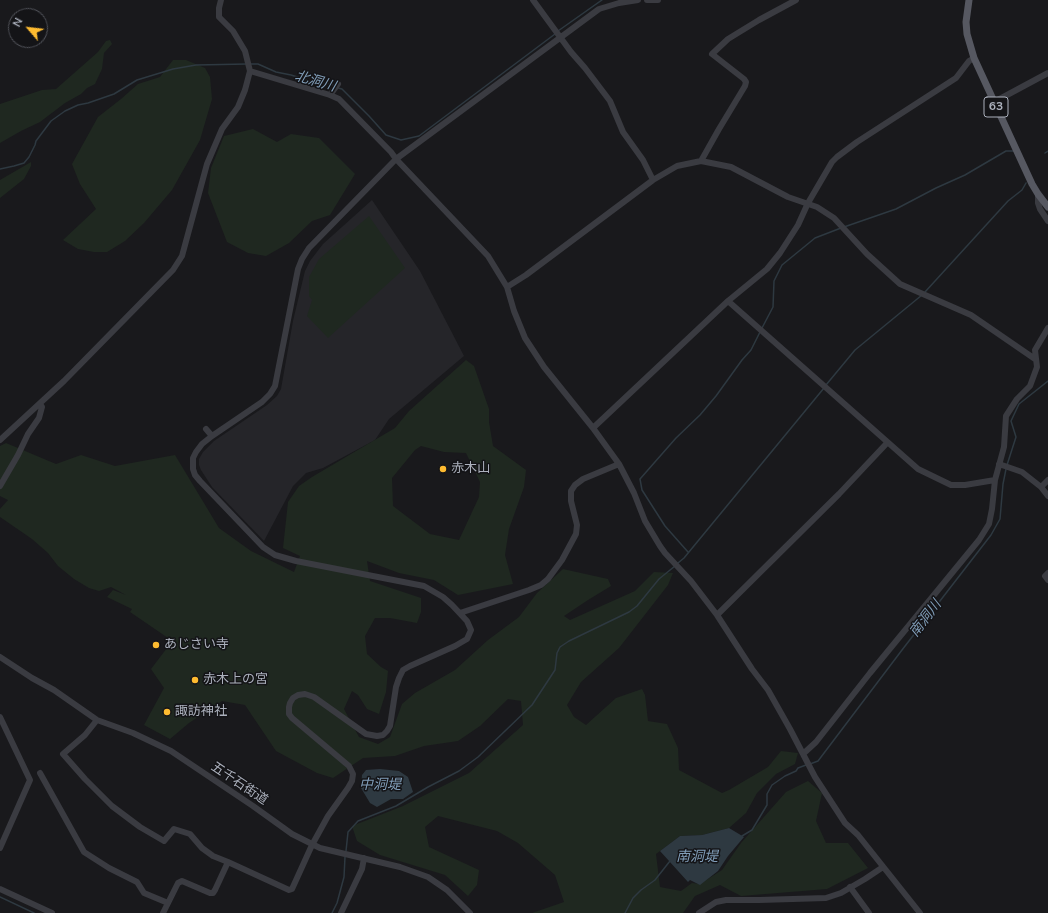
<!DOCTYPE html>
<meta charset="utf-8">
<style>
body{margin:0}
#map{position:relative;width:1048px;height:913px;overflow:hidden;background:#19191c;font-family:"Nunito Sans",sans-serif}
canvas{display:block}
.north{position:absolute;left:8px;top:8px;width:40px;height:40px;box-sizing:border-box;background:#141417;border:1px solid #505259;border-radius:50%;rotate:298deg;font-size:11px;font-weight:700;line-height:16px;text-align:center;color:#abb0bc}
.north::after{content:'';display:block;margin:auto;width:14px;height:18px;background:#febb30;clip-path:polygon(50% 0,100% 100%,50% 72%,0 100%)}
</style>
<div id="map">
<canvas width="1048" height="913"></canvas>
<div class="north">N</div>
</div>
<script>
const context = document.querySelector('canvas').getContext('2d');
context.lineJoin = 'round';
function paint(path, color) { context.fillStyle = color; context.fill(path, 'evenodd'); }
const poly = rows => new Path2D(rows.map(r => 'M' + r).join(''));
function strokePath(path, color, width, dash) { context.strokeStyle = color; context.lineWidth = width; context.lineCap = dash ? 'butt' : 'round'; context.setLineDash(dash || []); context.stroke(path); }
function write(font, color, halo, rows, align = 'center') {
  context.font = font + ' "Nunito Sans","Noto Sans JP",sans-serif'; context.lineWidth = 3; context.setLineDash([]); context.textBaseline = 'middle'; context.strokeStyle = halo; context.fillStyle = color; for (const [text, x, y, turn = 0] of rows) {
    context.save(); context.translate(x, y); context.rotate((+turn || 0) * Math.PI / 180); context.textAlign = isNaN(turn) ? turn : align; if (halo) context.strokeText(text, 0, 0); context.fillText(text, 0, 0); context.restore();
  }
}
const built = poly([
 [372,200,420,271,464,356,389,419,375,440,323,468,306,473,293,486,264,541,212,487,201,470,199,465,199,459,203,452,214,441,267,405,277,396,281,389,293,321,305,271,310,261,323,244]
]);
const green = poly([
 [110,40,112,44,104,53,102,69,95,84,87,88,81,94,65,103,40,122,21,131,0,143,0,104,42,90,56,89,98,52,106,41],
 [173,60,186,60,205,68,210,77,212,99,200,140,172,190,144,223,125,241,107,252,94,252,78,249,63,240,96,209,80,184,72,164,98,117,121,99,138,84,160,77],
 [253,129,277,142,291,134,319,138,355,174,330,215,312,221,289,243,266,256,248,253,227,242,208,193,211,168,224,136],
 [31,162,31,166,24,179,0,198,0,180],
 [369,216,405,268,328,338,307,316,312,300,309,296,309,277,319,259],
 [466,360,474,366,489,409,489,422,493,446,526,470,524,487,509,529,505,555,513,584,458,595,434,580,399,573,367,561,370,581,421,598,421,612,417,623,390,618,375,618,365,636,367,654,381,667,388,671,386,692,379,714,367,709,358,695,352,691,344,709,359,737,378,744,390,737,402,704,415,693,455,670,488,640,519,617,537,593,563,569,608,579,611,586,588,600,564,616,570,620,635,591,654,572,673,573,668,585,619,648,581,682,567,705,574,717,586,725,616,698,642,689,645,695,648,721,667,724,678,748,679,770,722,793,729,790,768,767,781,751,798,753,795,764,776,774,757,793,746,813,729,828,702,835,680,836,656,854,660,887,681,891,692,883,700,884,722,870,741,843,786,792,808,781,822,793,816,821,826,843,848,843,868,868,827,889,741,896,720,885,695,896,683,913,532,913,564,902,555,875,518,843,497,831,438,816,425,827,429,847,479,870,477,885,468,896,445,875,380,855,357,841,352,826,403,806,469,773,523,725,521,701,508,699,480,726,458,741,424,746,395,756,363,758,333,778,317,773,276,751,245,705,222,701,189,723,170,739,144,725,164,688,151,669,167,648,171,640,130,612,132,609,107,597,113,590,126,595,111,587,99,591,89,588,74,579,58,566,48,553,32,539,0,517,0,509,8,500,0,496,0,446,6,443,56,464,81,455,115,466,175,455,219,528,251,551,294,572,300,556,283,548,288,502,299,486,312,477,395,428,409,411],
 [421,446,444,452,466,453,480,482,479,497,459,540,430,534,393,506,392,478,415,450]
]);
const water = poly([
 [380,769,399,771,408,777,413,792,403,799,391,799,377,807,370,803,361,788,362,775,366,770],
 [729,828,744,837,728,856,718,871,700,885,690,880,688,882,660,851,680,836,702,835]
]);
const stream = poly([
 [558,31,602,0],
 [250,64,258,64,276,72,291,75,310,81,331,84,335,86],
 [338,88,342,89,369,116,386,135,401,140,419,136,555,34],
 [1045,153,1048,151],
 [0,169,14,166,24,163,29,157,35,145,36,141,51,121,65,111,78,105,88,103,114,94,137,80,173,69,196,65,247,64],
 [844,227,896,209,936,188,965,175,1006,151,1013,151],
 [925,292,1008,201,1022,190,1026,183],
 [762,328,773,307,774,281,782,265,815,238,841,228],
 [826,385,855,350,922,295],
 [1007,465,1016,437,1011,421,1019,404,1048,381],
 [688,552,665,526,642,490,640,479,676,438,700,415,716,396,742,360,751,350,760,332],
 [678,563,684,558,824,388],
 [810,764,818,761,902,650,991,535,1000,519,1003,484,1006,469],
 [742,836,752,830,767,805,767,794,772,785,785,776,796,771,798,768,806,765],
 [346,851,348,832,358,821,396,806,428,787,459,771,478,757,532,705,555,670,557,653,560,647,569,641,629,612,637,606,659,579,675,566],
 [0,897,34,913],
 [332,913,337,903,344,877,345,857],
 [625,913,633,898,641,890,655,880,670,861]
]);
const minor = poly([
 [533,0,571,52,585,68,610,101,623,132,643,160,653,180],
 [647,0,658,0],
 [250,71,330,95,339,99,391,152,396,159,488,256,507,287,514,311,525,338,544,367,593,428,619,464,634,493,645,521,660,546,665,553,691,581,717,615,752,669,768,690,790,729,815,777,845,823,858,835,920,913],
 [330,95,338,84],
 [994,102,1048,73],
 [701,161,719,129,745,86,746,82,744,79,712,54,728,39,759,20,796,0],
 [1038,194,1038,203,1040,209,1048,221],
 [507,287,526,275,653,180,677,166,701,161,731,167,788,197,817,207,834,218,867,254,900,284,971,315,1035,359],
 [728,301,918,469,951,485,965,485,995,480],
 [593,428,728,301,767,269,780,253,798,225,808,203,832,162,837,157,857,142,956,78,969,61,974,58],
 [206,429,212,436],
 [0,440,64,381,173,270,182,256,207,164,222,129,238,107,245,90,250,71,245,51,233,31,219,17,219,8,221,0],
 [999,464,1022,472,1041,487,1048,496],
 [0,486,18,455,28,434,39,418,42,407,40,404],
 [1041,487,1048,480],
 [1048,573,1045,576,1048,580],
 [460,613,529,590,541,585,548,579,562,560,576,534,577,525,571,501,571,491,575,485,583,479,619,464],
 [717,615,839,494,887,443],
 [0,657,32,678,54,690,97,720,133,733,171,751,253,806,292,834,320,848,400,867,428,877,447,890,470,913],
 [0,717,30,780,0,848],
 [97,720,85,735,63,754,85,779,112,806,140,827,164,841,174,829,190,834,202,848,213,856,228,862],
 [803,754,816,742,870,673,979,540,989,524,992,509,995,480,1004,447,1006,416,1017,399,1030,386,1037,367,1035,350,1048,328],
 [40,773,84,852,109,868,137,882,144,893,168,903],
 [850,887,869,913],
 [0,889,52,913],
 [163,913,178,883,182,881,210,893,213,893,215,890,228,862,289,890,292,889,312,845,328,816,348,788,352,781,353,774,349,766,292,718,289,714,289,707,290,703,293,698,298,695,305,694,314,697,366,734,377,736,383,735,387,731,390,726,396,687,399,678,403,670,410,666,455,646,467,639,471,630,467,621,452,605,443,597,424,586,296,561,275,555,263,547,200,481,195,475,193,469,193,458,196,452,202,444,212,436,262,402,270,394,275,386,298,269,302,259,309,248,396,159,599,9,619,3,638,0],
 [341,913,362,869,364,858],
 [699,913,716,902,726,900,759,900,826,898,841,893,865,879,883,867]
]);
const major = poly([
 [969,0,966,22,967,34,974,58,1032,184,1038,194,1048,207]
]);
const markers = [
 [443,469,4,"#febb30"],
 [156,645,4,"#febb30"],
 [195,680,4,"#febb30"],
 [167,712,4,"#febb30"]
];
const shields = [
 [996,107,24]
];
const shieldNames = [
 ["63",996,107]
];
const poiNames = [
 ["赤木山",451,469],
 ["あじさい寺",164,645],
 ["赤木上の宮",203,680],
 ["諏訪神社",175,712]
];
const streetNames = [
 ["五千石街道",239,784,34]
];
const waterNames = [
 ["北洞川",315,82,16],
 ["南洞川",926,619,-53],
 ["中洞堤",380,786],
 ["南洞堤",697,858]
];
paint(built, '#252529');
paint(green, '#1f2820');
paint(water, '#2e3941');
strokePath(stream, '#2e3941', 1.5);
strokePath(minor, '#3a3b41', 6);
strokePath(major, '#565861', 7);
for (const [x, y, r, color] of markers) { const dot = new Path2D(); dot.arc(x, y, r, 0, 2 * Math.PI); context.fillStyle = color; context.fill(dot); strokePath(dot, '#141417', 1.5); }
for (const [x, y, w] of shields) { const box = new Path2D(); box.roundRect(x - w / 2, y - 10, w, 20, 3); context.fillStyle = '#141417'; context.fill(box); strokePath(box, '#abb0bc', 1); }
write('bold 12px', '#abb0bc', null, shieldNames);
write('13px', '#abb0bc', '#141417', poiNames, 'left');
write('13px', '#abb0bc', '#141417', streetNames);
write('italic 14px', '#819eb9', '#141417', waterNames);
</script>
